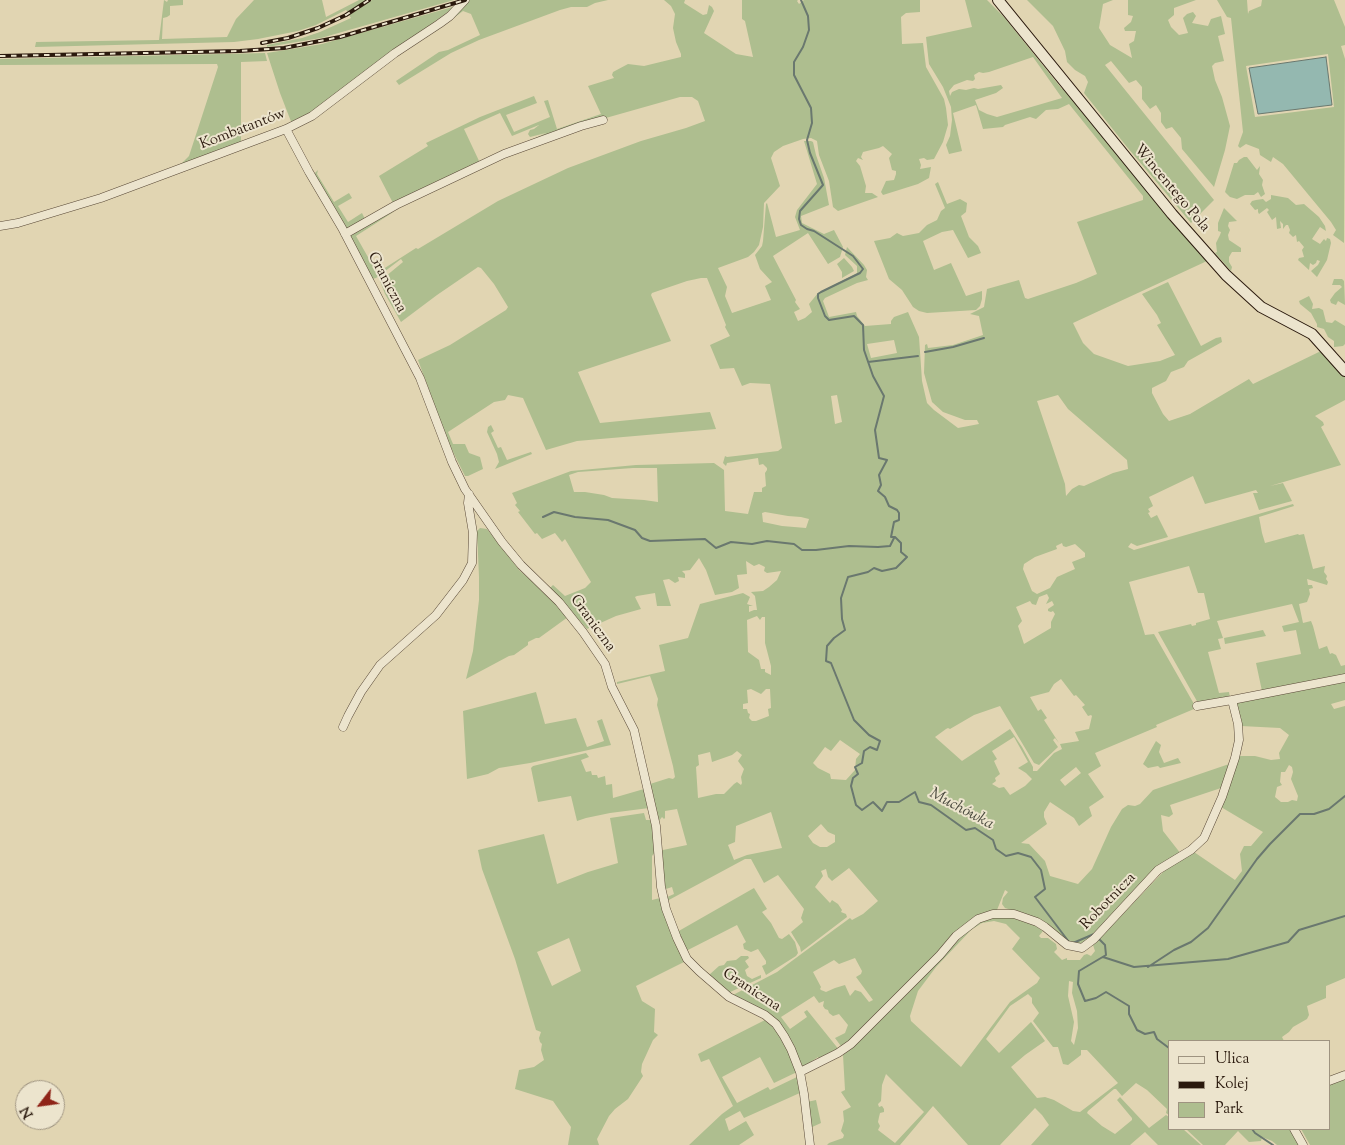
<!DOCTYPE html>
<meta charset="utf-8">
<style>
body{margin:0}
#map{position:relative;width:1345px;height:1145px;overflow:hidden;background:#e1d5b2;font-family:"Sorts Mill Goudy",serif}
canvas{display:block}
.legend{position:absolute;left:1168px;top:1040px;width:162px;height:90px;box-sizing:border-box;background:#ece4cd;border:1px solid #9e9380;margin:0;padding:6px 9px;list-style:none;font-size:15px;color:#2a190d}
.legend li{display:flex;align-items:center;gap:10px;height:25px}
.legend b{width:25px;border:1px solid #9e9380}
.north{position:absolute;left:15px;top:1080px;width:50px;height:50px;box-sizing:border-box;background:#ece4cd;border:1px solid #9e9380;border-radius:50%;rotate:240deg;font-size:14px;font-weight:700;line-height:20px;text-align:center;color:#2a190d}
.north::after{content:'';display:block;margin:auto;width:18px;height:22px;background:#8f2418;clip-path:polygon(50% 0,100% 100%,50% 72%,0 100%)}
</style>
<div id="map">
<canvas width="1345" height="1145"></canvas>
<ul class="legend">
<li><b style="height:6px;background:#ece4cd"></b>Ulica</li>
<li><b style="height:6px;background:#2a190d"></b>Kolej</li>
<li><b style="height:14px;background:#aebe8f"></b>Park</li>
</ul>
<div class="north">N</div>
</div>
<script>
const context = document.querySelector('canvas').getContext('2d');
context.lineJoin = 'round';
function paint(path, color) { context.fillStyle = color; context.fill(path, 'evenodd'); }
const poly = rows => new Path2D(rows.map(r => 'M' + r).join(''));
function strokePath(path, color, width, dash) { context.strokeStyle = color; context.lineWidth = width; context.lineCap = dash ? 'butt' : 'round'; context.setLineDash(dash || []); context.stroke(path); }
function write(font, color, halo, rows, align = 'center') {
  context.font = font + ' "Sorts Mill Goudy",serif'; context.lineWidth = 4; context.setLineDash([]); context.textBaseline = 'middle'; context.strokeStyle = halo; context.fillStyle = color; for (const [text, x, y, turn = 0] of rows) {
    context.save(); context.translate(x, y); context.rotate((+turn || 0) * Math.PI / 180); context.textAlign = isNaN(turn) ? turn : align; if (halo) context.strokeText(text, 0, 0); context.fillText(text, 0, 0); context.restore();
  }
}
const green = poly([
 [164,0,167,2,168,0,183,0,183,5,170,6,170,15,167,17,163,18,162,39,227,37,236,19,254,0,322,0,326,17,359,0,367,0,348,12,346,10,316,25,298,31,258,39,234,42,35,47,36,42,159,40],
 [372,0,454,0,321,38,267,47,267,45,302,38,320,32,351,18,349,15],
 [468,0,608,0,595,3,587,7,571,7,560,10,479,40,451,53,399,85,396,81,439,52,448,50,480,35,471,14,463,11,435,32,434,31,466,2,468,3],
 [664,0,685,0,684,3,703,15,707,14,709,5,712,7,714,11,704,33,736,54,753,57,745,21,742,19,742,0,798,0,797,1,799,4,804,0,920,0,920,12,906,13,901,17,902,44,923,43,926,67,944,99,946,108,948,125,943,142,934,159,927,160,924,158,919,159,921,165,920,169,931,167,929,178,918,184,883,195,881,192,886,181,894,180,896,174,896,171,892,170,889,158,892,154,883,146,879,148,863,152,861,157,863,160,858,158,856,161,860,166,866,186,865,193,872,193,878,197,838,211,833,207,829,181,819,155,817,141,811,138,803,139,783,146,774,152,771,158,780,186,764,203,763,227,759,245,754,252,748,257,718,268,727,287,725,296,732,313,771,300,765,286,772,282,760,269,755,255,762,246,763,241,766,204,767,203,776,237,800,230,795,217,797,210,817,184,804,141,811,141,813,142,816,155,824,178,829,205,801,216,802,223,824,234,834,230,843,247,840,257,828,264,808,233,773,256,796,300,795,302,800,309,794,312,798,321,805,318,812,312,809,304,818,293,857,273,857,266,845,255,847,247,864,265,867,270,866,277,868,280,857,283,825,298,823,301,829,317,856,312,857,316,865,326,891,324,891,321,894,317,908,312,919,337,922,381,927,403,934,410,958,428,979,424,977,420,965,420,943,412,932,402,924,373,925,345,927,344,928,348,953,345,983,335,979,316,970,314,984,307,987,289,1019,280,1025,298,1028,299,1076,283,1097,274,1077,222,1143,200,1143,196,1069,104,1058,109,1046,110,1036,119,1030,117,1005,125,1003,127,983,129,976,105,953,113,962,151,949,154,946,145,950,136,952,120,951,107,943,87,929,64,926,37,972,27,965,0,987,0,1004,17,1062,89,1066,88,1207,261,1073,323,1083,343,1094,354,1128,366,1160,361,1175,355,1157,325,1161,323,1157,315,1142,294,1168,282,1201,346,1216,338,1221,337,1222,342,1188,361,1184,367,1171,372,1166,381,1152,388,1152,393,1163,414,1169,421,1190,414,1249,379,1253,384,1323,350,1345,376,1345,400,1315,416,1323,422,1324,425,1321,427,1341,465,1270,486,1283,483,1292,501,1259,510,1253,493,1258,493,1256,490,1205,504,1193,476,1149,497,1153,506,1148,509,1150,512,1148,513,1151,518,1157,515,1168,537,1137,546,1131,543,1128,547,1134,550,1293,504,1294,506,1259,517,1262,533,1265,543,1298,534,1299,535,1304,534,1313,569,1325,566,1324,572,1327,576,1326,579,1328,582,1327,585,1307,579,1308,585,1312,585,1313,588,1309,589,1310,594,1307,602,1299,604,1303,623,1311,621,1313,626,1319,649,1327,646,1330,654,1332,653,1336,655,1341,666,1345,665,1345,675,1262,691,1256,663,1301,654,1296,630,1284,632,1282,626,1299,622,1292,604,1217,621,1223,638,1218,639,1221,649,1208,652,1219,693,1229,692,1230,698,1198,703,1158,632,1191,624,1192,626,1196,625,1196,623,1210,619,1204,593,1198,593,1189,566,1129,582,1145,635,1154,634,1194,704,1192,706,1194,709,1156,725,1157,727,1095,753,1101,766,1088,774,1104,797,1089,807,1092,816,1079,826,1074,818,1050,802,1044,812,1044,817,1047,824,1021,843,1029,844,1045,861,1050,876,1078,884,1092,869,1111,827,1122,809,1128,805,1135,806,1140,804,1153,790,1232,763,1224,787,1170,805,1173,814,1169,817,1161,815,1163,831,1181,854,1158,870,1098,934,1102,936,1166,869,1194,852,1235,880,1242,871,1240,854,1244,846,1251,846,1263,832,1221,807,1237,756,1255,756,1271,760,1280,759,1279,753,1289,735,1280,728,1241,726,1235,708,1238,701,1345,681,1345,700,1331,704,1334,709,1345,706,1345,978,1326,986,1326,998,1307,1006,1309,1015,1307,1019,1293,1027,1289,1032,1282,1037,1284,1041,1169,1041,1169,1115,1166,1113,1167,1109,1147,1090,1136,1083,1122,1096,1116,1089,1114,1089,1088,1111,1087,1113,1102,1126,1115,1134,1132,1120,1132,1118,1117,1100,1120,1097,1149,1128,1166,1115,1169,1117,1169,1129,1183,1129,1201,1145,1158,1145,1145,1132,1130,1145,1031,1145,1049,1125,1042,1115,1035,1108,1000,1145,968,1145,933,1106,900,1145,827,1145,829,1143,843,1138,844,1135,841,1131,844,1121,843,1111,851,1107,841,1092,845,1090,843,1055,910,991,911,987,932,968,969,929,981,922,993,918,1013,918,1035,925,1043,931,1039,936,1041,938,1048,938,1056,944,1057,949,1054,952,1062,960,1067,958,1067,960,1080,960,1084,955,1087,954,1091,956,1095,951,1093,945,1088,940,1079,945,1069,943,1043,923,1040,919,1005,908,1002,904,1003,898,1008,892,1005,890,997,910,978,919,843,1049,835,1038,845,1033,848,1025,839,1014,833,1016,829,1013,828,1010,825,1009,823,1006,824,1001,819,1003,814,996,781,1017,790,1029,807,1017,804,1012,807,1010,840,1051,818,1059,818,1057,803,1067,786,1033,733,995,777,972,835,929,850,918,852,920,863,914,878,901,849,868,832,881,828,877,826,869,821,871,823,876,815,887,830,903,832,900,838,904,842,910,841,912,846,914,847,917,801,952,800,947,791,932,803,922,801,918,804,909,778,875,764,883,751,859,745,859,667,901,665,898,674,894,672,887,663,890,661,852,663,850,687,845,677,809,665,811,665,818,664,819,662,817,659,821,650,784,669,778,673,779,675,777,673,766,657,705,658,699,650,676,617,684,617,682,665,671,659,645,688,638,700,604,743,593,750,597,747,604,753,606,749,606,749,612,754,610,757,610,755,596,751,592,763,591,769,587,777,580,781,571,767,573,764,571,765,567,759,564,754,566,746,561,747,574,737,575,739,588,732,592,715,595,706,570,699,558,690,570,682,571,685,574,685,578,678,577,679,581,675,583,669,579,663,580,671,606,657,606,655,593,637,596,635,597,641,609,616,616,587,629,562,601,549,589,553,585,565,596,585,588,591,582,565,539,562,542,555,533,542,539,537,533,535,534,518,512,520,511,515,505,517,503,512,493,571,471,636,465,714,463,724,470,725,511,748,514,754,492,762,492,762,488,766,486,765,473,767,470,767,468,763,464,759,465,758,458,727,463,726,466,723,463,725,456,727,457,778,451,782,448,770,384,750,383,742,386,734,368,720,369,710,345,730,336,725,327,726,325,707,278,701,278,687,281,652,293,651,295,671,341,578,372,600,423,710,412,716,429,577,441,546,450,523,398,508,395,505,400,494,402,448,432,453,444,465,444,469,453,480,457,483,469,468,476,465,476,448,442,418,360,450,345,506,310,508,307,494,284,481,268,478,267,437,295,401,322,385,294,380,281,403,262,401,259,376,278,372,279,349,237,351,234,395,211,356,236,377,273,416,248,418,249,498,201,568,168,641,141,686,128,705,121,698,101,692,97,680,97,581,125,525,143,546,133,530,137,528,134,530,130,534,129,539,125,512,136,500,113,464,129,480,163,394,205,379,176,428,146,426,143,480,117,534,96,537,103,506,115,514,132,550,117,544,101,548,100,557,129,601,114,588,86,614,78,612,75,613,72,628,64,644,66,681,57,681,54,676,42,673,28,675,14,671,6],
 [1033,57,1062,98,997,117,987,114,979,110,975,100,996,93,1003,88,1001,85,978,89,974,88,966,90,959,89,952,92,950,96,949,91,954,85,967,80,973,81,975,79,974,75,979,72,983,73,989,72],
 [894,340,897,353,871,358,867,344],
 [837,395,842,422,835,424,831,396],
 [1058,395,1068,409,1127,460,1128,469,1113,473,1084,486,1079,485,1072,489,1066,496,1065,484,1037,401],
 [633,468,657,468,658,502,644,500,612,498,604,495,585,492,574,492,569,475,578,472],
 [765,512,788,516,801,517,809,519,806,528,782,526,763,522,762,513],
 [1062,543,1063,546,1066,547,1075,544,1085,553,1085,557,1072,562,1075,569,1057,577,1050,588,1037,594,1032,591,1023,569,1024,564,1035,557,1057,549,1056,546],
 [1047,594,1049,598,1046,604,1052,601,1054,605,1048,609,1048,611,1051,612,1053,611,1055,614,1051,622,1051,628,1024,644,1018,626,1022,621,1016,607,1030,601,1032,604,1036,605,1039,597],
 [757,616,760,620,762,617,765,617,765,643,771,666,771,675,765,672,765,669,761,669,759,660,748,652,747,620],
 [1061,679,1074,696,1076,695,1085,705,1082,707,1088,716,1091,715,1092,716,1089,729,1075,732,1079,741,1060,744,1062,749,1054,753,1037,771,1033,771,1033,767,1022,747,1010,729,962,761,935,737,946,729,948,728,950,729,974,715,1000,706,1034,763,1039,765,1058,747,1053,740,1055,738,1059,743,1044,720,1047,718,1041,709,1038,711,1030,697,1049,692,1054,684],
 [751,689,761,694,766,689,770,689,771,708,768,709,769,716,756,721,752,721,749,718,750,714,748,713,747,709,743,709,743,704,748,703,747,690],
 [1014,737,1028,762,1018,768,1026,773,1032,779,1025,786,1010,795,1004,787,999,788,992,784,996,781,995,778,1000,774,994,761,997,759,992,751],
 [840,740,860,754,856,759,855,770,846,780,831,779,830,774,818,768,813,763,825,747,831,751],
 [737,751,742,755,738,761,744,769,741,777,742,783,741,785,737,782,734,784,724,794,716,794,698,798,696,767,699,765,698,755,710,752,712,762,732,755],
 [1289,765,1292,767,1293,772,1291,779,1298,796,1297,801,1292,800,1288,802,1281,802,1275,797,1277,787,1282,785,1280,782,1281,772,1285,772],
 [1076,767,1081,773,1065,786,1060,780],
 [771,812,782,848,747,855,734,860,728,845,735,842,736,826],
 [821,824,828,832,835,835,835,842,827,847,820,847,813,843,808,836],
 [994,921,1006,924,1020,938,1012,949,1040,978,1037,983,1010,1002,961,1067,911,1021,910,1016,918,991,936,967,971,930,982,923],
 [855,958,862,971,861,974,856,977,873,1000,869,1002,861,992,855,990,850,996,845,985,835,988,826,992,821,990,820,989,821,987,813,972,834,960,839,964],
 [1069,981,1073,982,1072,993,1077,1011,1078,1028,1074,1045,1071,1041,1074,1022,1068,996],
 [1028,994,1032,998,1032,1003,1039,1013,1033,1021,1053,1047,1058,1047,1063,1064,1068,1065,1081,1055,1081,1050,1087,1050,1118,1083,1080,1112,1073,1111,1054,1100,1045,1097,1037,1098,1011,1067,1025,1055,1045,1041,1031,1022,999,1053,986,1039,1010,1006],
 [886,1074,924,1112,895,1143,878,1130,880,1126,878,1122,879,1117,880,1113,884,1112,884,1109,882,1106,879,1107,878,1104,881,1101,882,1085],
 [1027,0,1113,0,1103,4,1099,28,1110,45,1132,58,1129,44,1134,41,1136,31,1125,31,1124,28,1131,22,1133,16,1128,15,1128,0,1196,0,1174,8,1174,15,1168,20,1171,27,1179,35,1188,33,1183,18,1187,14,1193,12,1196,16,1192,23,1208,26,1211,19,1221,16,1225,34,1218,36,1224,61,1215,63,1212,66,1215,80,1222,97,1230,126,1225,150,1214,187,1182,149,1181,138,1172,127,1166,129,1161,122,1161,113,1156,105,1150,109,1142,99,1142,87,1136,80,1129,83,1111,61,1105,65,1214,200,1191,223,1127,147,1084,93,1088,82,1085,76,1075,70,1067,62,1065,51,1053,26],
 [1217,0,1247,0,1248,14,1249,11,1261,6,1262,0,1334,0,1345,27,1345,45,1341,46,1345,59,1344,243,1333,235,1336,230,1331,222,1283,164,1273,157,1271,162,1260,155,1259,149,1246,144,1240,148,1238,146,1243,132,1231,18,1227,17],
 [1328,54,1334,107,1255,117,1246,66],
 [456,6,308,115,292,124,280,93,267,53,322,44],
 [265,53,267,61,241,62,241,143,111,192,112,190,180,165,189,156,218,67,217,64,0,65,0,59],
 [1244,157,1247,157,1257,170,1260,166,1259,174,1263,180,1262,185,1265,194,1261,197,1258,192,1254,195,1245,195,1237,199,1230,197,1225,192,1234,163,1237,163,1239,160],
 [318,170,317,174,334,202,349,193,352,198,338,206,348,222,362,213,366,221,345,230,314,174],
 [938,182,947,204,960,199,967,203,966,212,961,216,969,237,978,246,981,253,968,258,953,230,942,232,923,241,934,270,951,263,966,296,982,291,982,299,980,306,976,310,927,313,919,311,913,307,902,290,889,279,874,241,890,238,897,233,903,236,919,233,927,225,937,220,941,211,945,208,935,184],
 [1271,195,1288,198,1296,205,1304,204,1319,217,1325,226,1326,231,1320,227,1312,239,1320,244,1324,239,1326,241,1327,238,1330,239,1331,243,1327,260,1317,277,1311,271,1318,265,1320,261,1317,260,1316,263,1313,265,1310,263,1309,270,1298,260,1299,258,1304,257,1302,250,1304,247,1299,241,1297,242,1296,235,1293,237,1289,233,1290,230,1288,225,1286,225,1283,229,1283,224,1280,221,1281,228,1277,229,1276,217,1272,220,1267,212,1269,210,1267,208,1259,214,1258,212,1258,209,1255,210,1250,204,1252,201,1256,200,1263,199,1266,202,1271,199],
 [1224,208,1237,221,1229,222,1228,226,1230,230,1228,235,1229,240,1241,248,1241,252,1232,252,1229,257,1229,262,1232,267,1231,271,1215,253,1217,252,1216,243,1220,235,1221,232,1218,231,1218,223],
 [844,258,852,267,854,271,842,278,842,272,837,264],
 [1334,279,1342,279,1344,281,1345,305,1338,301,1336,305,1331,303,1330,300,1335,293,1342,287,1340,285,1332,285],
 [1309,296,1313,304,1312,309,1319,308,1323,310,1326,322,1332,323,1335,320,1345,326,1345,344,1343,346,1334,347,1334,341,1328,337,1324,329,1317,327,1317,324,1311,313,1300,304,1299,301],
 [491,425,494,431,491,433,498,448,501,447,507,460,531,452,532,454,495,469,499,462,497,454,487,432,488,427],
 [480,528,487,529,520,571,556,602,568,617,539,638,536,638,528,642,528,645,514,655,509,656,466,679,473,651,479,600,479,577,477,531],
 [1263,630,1266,636,1225,644,1224,638],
 [536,692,545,724,576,718,587,747,604,741,597,721,602,719,611,745,530,763,499,768,488,774,467,779,463,711],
 [1156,741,1161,745,1159,752,1164,763,1178,758,1181,763,1160,768,1158,766,1148,768,1143,764],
 [586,753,589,757,581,760,586,772,591,771,592,775,597,775,598,778,605,776,606,785,612,784,613,798,644,789,649,808,610,813,586,818,577,821,571,796,538,802,531,768,533,766],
 [644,813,646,820,654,820,656,851,652,856,652,900,660,898,686,961,636,986,642,1001,655,1009,654,1032,658,1035,653,1040,642,1064,641,1072,643,1076,628,1099,615,1109,609,1116,597,1139,599,1145,568,1145,571,1127,553,1101,515,1089,519,1070,534,1067,544,1060,541,1050,542,1044,540,1042,539,1038,541,1032,536,1030,515,959,482,869,478,850,544,834,557,884,588,872,618,863,610,818],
 [569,938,581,971,552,986,537,952],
 [754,888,767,909,762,912,771,923,779,938,782,939,789,934,795,942,798,953,796,956,766,975,762,966,766,964,766,961,758,949,751,952,744,949,743,944,746,942,737,925,686,951,677,932],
 [741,956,748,956,749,958,745,961,749,967,745,970,747,976,752,979,761,975,761,978,728,993,706,974,709,975,719,966,724,965,727,961,736,960],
 [765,1020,780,1033,797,1072,774,1083,760,1057,722,1077,737,1103,768,1087,770,1090,797,1077,799,1079,802,1092,744,1118,740,1111,725,1119,729,1131,746,1121,754,1135,739,1145,689,1145,722,1114,733,1106,709,1059,701,1062,698,1054],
 [1345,1079,1345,1145,1310,1145,1301,1129,1329,1129,1329,1085],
 [816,1100,821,1123,810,1128,807,1102],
 [1186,1129,1291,1129,1299,1145,1277,1145,1272,1141,1262,1137,1261,1141,1249,1142,1238,1131,1225,1145,1203,1145]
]);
const water = poly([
 [1326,57,1332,105,1258,114,1249,68,1326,57]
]);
const stream = poly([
 [801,0,808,16,809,30,803,47,794,62,794,75,811,108,812,123,807,140,810,153,823,185,800,211,799,219,801,225,807,229,814,231,853,256,863,269,860,273,821,292,818,294,818,298,825,316,829,320,854,316,863,325,864,350,873,376,884,396,875,430,879,458,887,460,879,475,881,485,878,491,885,497,889,506,897,510,899,513,899,520,894,522,891,537,895,537,901,543,901,552,907,557,896,568,882,571,874,568,868,572,848,577,841,598,842,619,845,630,834,638,827,646,826,661,831,663,854,720,869,735,880,741,877,750,870,747,864,751,862,763,855,767,858,774,853,778,851,786,856,805,862,810,873,802,882,811,887,802,899,802,915,792,919,802,931,805,966,830,975,828,993,840,996,849,1006,856,1018,853,1031,857,1041,870,1045,889,1035,897,1069,942],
 [925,352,953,347,984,338],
 [868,362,918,356],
 [543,517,554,512,575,517,608,520,635,530,642,538,650,541,705,539,716,548,731,542,752,544,767,541,794,544,802,550,816,550,849,546,878,547,890,546,894,538],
 [1099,939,1105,945,1106,955,1079,971,1078,984,1085,1001,1096,998,1106,992,1129,1006,1129,1014,1137,1030,1145,1034,1154,1032,1157,1039,1169,1048],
 [1073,943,1094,934,1095,936],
 [1103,957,1134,967,1228,959,1288,942,1299,930,1345,916],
 [1148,967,1174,950,1191,942,1208,928,1257,859,1270,844,1300,814,1314,814,1329,809,1345,796],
 [1252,1129,1255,1133,1273,1145]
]);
const street = poly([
 [286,129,309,172,342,228,420,378,452,462,465,489,502,542,521,565,559,602,583,632,605,664,612,687,634,730,656,826,661,887,666,909,677,938,687,959,699,971,729,997,765,1015,776,1024,784,1036,791,1049,800,1072,804,1094,810,1145],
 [0,226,18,223,101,198,286,129,312,116,395,53,439,24,450,16,465,0],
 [345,234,396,205,504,154,581,126,603,120],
 [1197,706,1232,700],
 [343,727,348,716,361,692,380,665,436,615,463,580,472,563,473,533,468,503,469,494],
 [800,1072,838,1053,851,1044,940,955,956,936,978,919,993,914,1014,914,1037,922,1045,927,1067,945,1082,948,1094,939,1158,870,1191,850,1204,838,1222,797,1235,758,1239,740,1238,724,1232,700,1345,678],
 [1329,1081,1345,1075],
 [1294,1129,1303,1145]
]);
const secondary = poly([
 [998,0,1172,214,1226,275,1261,307,1312,334,1345,371]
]);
const rail = poly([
 [262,43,288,38,318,28,346,15,369,0],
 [0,56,240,51,284,48,340,37,465,0]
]);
const streetNames = [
 ["Kombatantów",243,130,-21],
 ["Wincentego Pola",1171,189,50],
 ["Graniczna",386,283,62],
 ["Graniczna",592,624,54],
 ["Robotnicza",1109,902,-46],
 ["Graniczna",751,991,33]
];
const waterNames = [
 ["Muchówka",961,810,28]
];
paint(green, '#aebe8f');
paint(water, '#94b8b0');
strokePath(water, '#6a786f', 1);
strokePath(stream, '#6a786f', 2);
strokePath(street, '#584836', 9);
strokePath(secondary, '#2a190d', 12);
strokePath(street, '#ece4cd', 8);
strokePath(secondary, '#ece4cd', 10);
strokePath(rail, '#2a190d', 4);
strokePath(rail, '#ece4cd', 2, [5.5]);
write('15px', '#2a190d', '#ece4cd', streetNames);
write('italic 16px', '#4a493e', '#ece4cd', waterNames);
</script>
